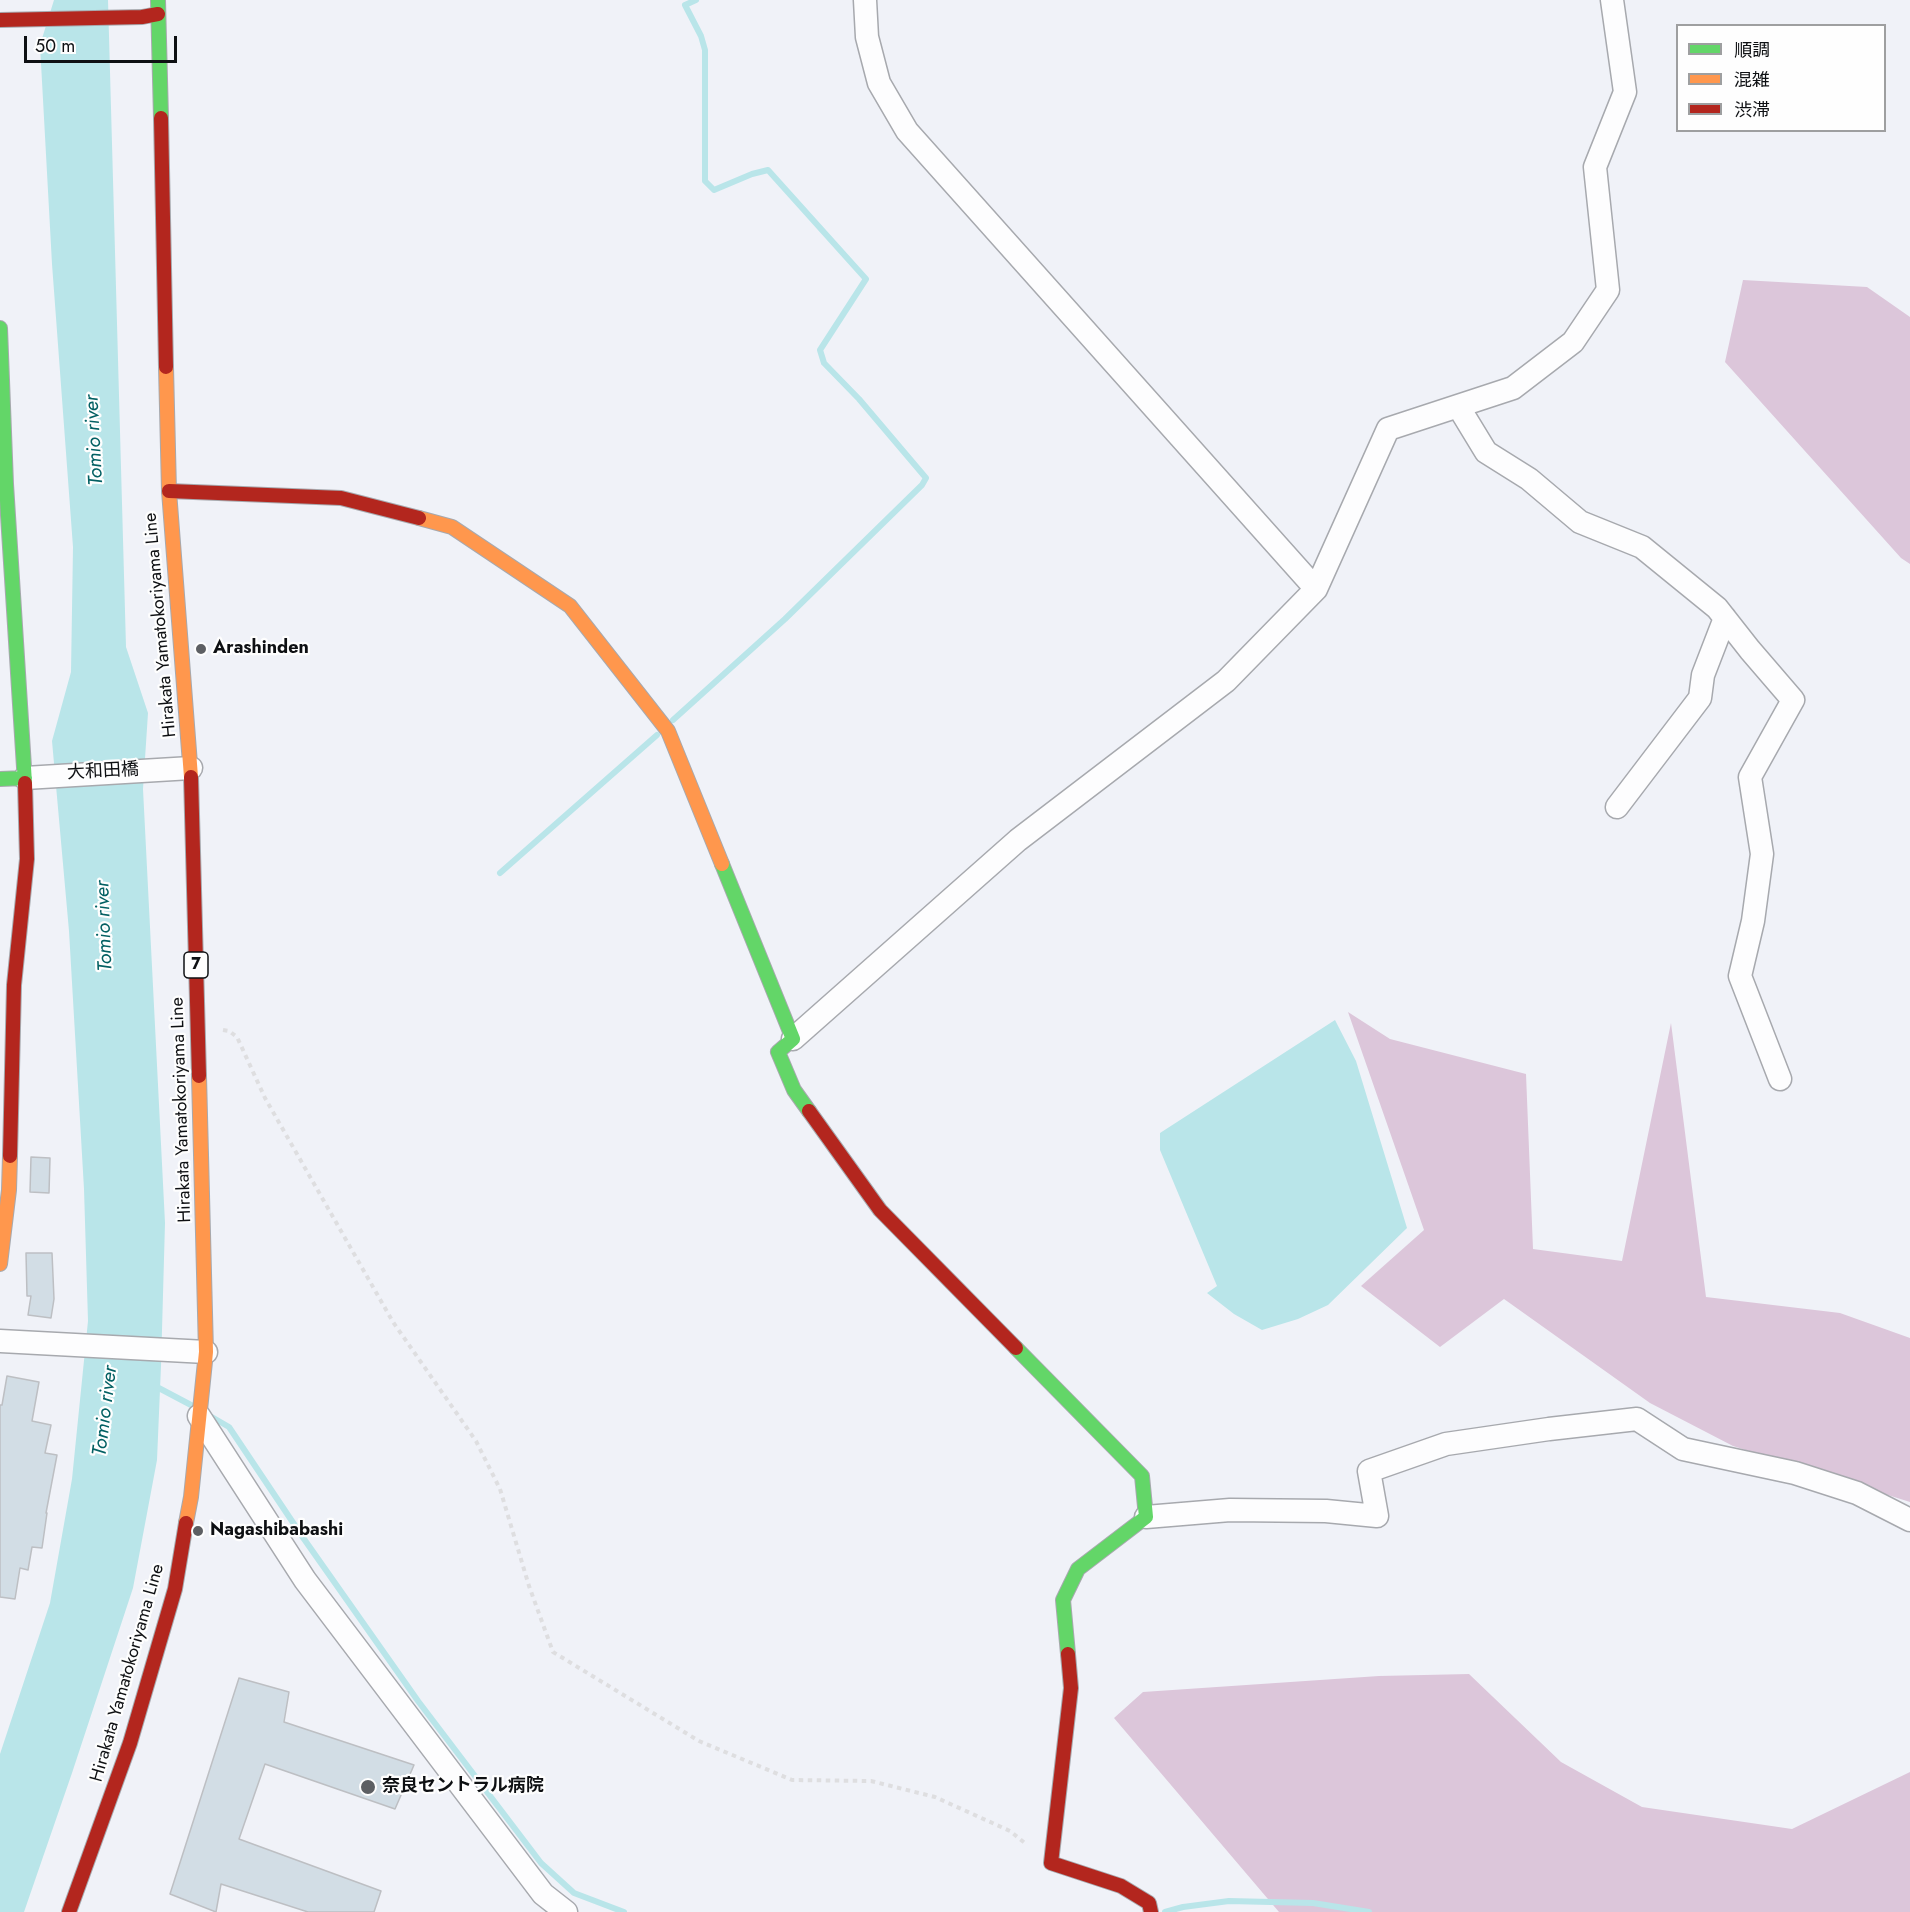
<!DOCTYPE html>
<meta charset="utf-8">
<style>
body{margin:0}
#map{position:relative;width:1910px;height:1912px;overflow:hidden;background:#f0f2f8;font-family:Jost,"Noto Sans JP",sans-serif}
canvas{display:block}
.legend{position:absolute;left:1676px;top:24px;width:210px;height:108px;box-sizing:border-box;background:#fefefe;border:2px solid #9e9fa0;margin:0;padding:8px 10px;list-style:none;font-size:18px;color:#0e1013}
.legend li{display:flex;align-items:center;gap:12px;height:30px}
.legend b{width:30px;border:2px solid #9e9fa0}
.scale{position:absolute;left:24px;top:36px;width:153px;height:27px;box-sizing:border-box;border:3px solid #0e1013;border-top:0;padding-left:8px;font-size:18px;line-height:21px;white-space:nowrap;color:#0e1013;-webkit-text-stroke:4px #fefefe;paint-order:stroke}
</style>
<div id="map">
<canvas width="1910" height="1912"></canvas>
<ul class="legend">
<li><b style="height:8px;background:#63d668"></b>順調</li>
<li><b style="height:8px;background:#ff974d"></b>混雑</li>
<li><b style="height:8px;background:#b3261e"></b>渋滞</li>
</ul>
<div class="scale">50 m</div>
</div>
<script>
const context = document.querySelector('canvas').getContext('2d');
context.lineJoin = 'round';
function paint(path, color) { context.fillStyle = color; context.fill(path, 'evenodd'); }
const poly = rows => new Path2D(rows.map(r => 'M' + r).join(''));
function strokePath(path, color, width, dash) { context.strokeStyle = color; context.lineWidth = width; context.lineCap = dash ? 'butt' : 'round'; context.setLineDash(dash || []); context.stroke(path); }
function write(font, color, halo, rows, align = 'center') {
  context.font = font + ' Jost,"Noto Sans JP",sans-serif'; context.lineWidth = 4.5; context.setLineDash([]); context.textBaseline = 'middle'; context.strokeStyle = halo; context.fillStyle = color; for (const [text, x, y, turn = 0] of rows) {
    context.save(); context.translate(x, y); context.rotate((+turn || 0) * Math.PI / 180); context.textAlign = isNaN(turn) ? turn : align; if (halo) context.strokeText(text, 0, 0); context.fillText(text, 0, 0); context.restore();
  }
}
const forest = poly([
 [1743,280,1867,287,1910,317,1910,564,1901,558,1725,362],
 [1348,1012,1390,1039,1526,1074,1533,1249,1622,1261,1671,1023,1706,1297,1840,1313,1910,1338,1910,1502,1733,1446,1650,1403,1504,1299,1440,1347,1361,1286,1424,1230],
 [1469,1674,1561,1762,1642,1807,1792,1829,1910,1772,1910,1912,1279,1912,1114,1718,1143,1692,1379,1676]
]);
const water = poly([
 [54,0,108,0,126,647,148,713,143,789,165,1223,161,1366,157,1460,133,1588,72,1773,24,1912,0,1912,0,1754,50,1603,72,1479,88,1321,84,1189,69,931,52,741,71,672,73,547,52,264,40,45],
 [1335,1020,1356,1061,1407,1228,1328,1305,1298,1319,1262,1330,1234,1314,1207,1293,1217,1286,1160,1150,1160,1133]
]);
const stream = poly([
 [673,720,785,619,922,485,926,478,859,399,824,363,820,350,866,279,768,170,752,174,714,190,705,181,705,50,701,36,685,5,696,0],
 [500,873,657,735],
 [155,1386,191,1405],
 [210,1416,229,1427,304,1539,418,1701,541,1863,574,1893,624,1912],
 [1165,1912,1183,1907,1229,1901,1313,1903,1369,1912]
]);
const building = poly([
 [31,1157,50,1158,49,1193,30,1192,31,1157],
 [26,1253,52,1253,54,1299,51,1318,28,1315,31,1296,27,1296,26,1253],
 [7,1376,39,1382,32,1421,51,1425,45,1453,57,1455,46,1513,47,1513,42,1548,32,1547,28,1570,20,1568,15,1599,0,1597,0,1405,2,1405,7,1376],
 [239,1678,289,1692,284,1722,414,1765,395,1809,265,1764,239,1839,381,1891,374,1912,308,1912,221,1884,216,1912,170,1894,239,1678]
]);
const path = poly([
 [223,1030,229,1031,237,1037,265,1098,393,1322,476,1441,500,1489,529,1586,553,1652,699,1741,792,1780,871,1781,935,1797,1010,1831,1026,1844]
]);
const street = poly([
 [865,0,867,37,879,83,907,131,1316,589],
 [1458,406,1486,452,1529,479,1580,522,1642,547,1717,608,1750,650,1793,700,1750,777,1762,854,1753,921,1740,976,1780,1079],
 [25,778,191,768],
 [1617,807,1700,698,1703,675,1725,618],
 [793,1039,1018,840,1226,681,1316,589,1388,429,1513,388,1573,342,1608,290,1595,167,1625,92,1612,0],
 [0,1341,206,1352],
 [199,1416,305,1580,543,1894,566,1912],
 [1146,1517,1230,1510,1326,1511,1377,1516,1369,1471,1446,1444,1549,1429,1637,1419,1683,1449,1795,1473,1857,1493,1910,1520]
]);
const fast = poly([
 [158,0,161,118],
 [0,328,6,484,25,783],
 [0,779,25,778],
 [722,864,793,1039,778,1052,794,1090,809,1111],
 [1016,1348,1142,1476,1146,1517,1078,1569,1063,1600,1068,1654]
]);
const slow = poly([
 [166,367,169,491,191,777],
 [419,518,452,527,570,606,668,731,722,864],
 [0,1264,9,1190,10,1156],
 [186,1523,191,1497,206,1352,199,1076]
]);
const jam = poly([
 [0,20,142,17,158,14],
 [161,118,166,367],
 [169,491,341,498,419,518],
 [191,777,199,1076],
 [809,1111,880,1210,1016,1348],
 [10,1156,14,985,27,859,25,783],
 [1068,1654,1071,1688,1051,1863,1121,1886,1149,1903,1151,1912],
 [69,1912,130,1743,175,1589,186,1523]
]);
const markers = [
 [201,649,6,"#5d5f63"],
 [198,1531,6,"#5d5f63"],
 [368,1787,8,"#5d5f63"]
];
const shields = [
 [196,965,24]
];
const shieldNames = [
 ["7",196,965]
];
const streetNames = [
 ["Hirakata Yamatokoriyama Line",161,625,-95],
 ["大和田橋",103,772,-3],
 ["Hirakata Yamatokoriyama Line",182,1110,-92],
 ["Hirakata Yamatokoriyama Line",128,1673,-74]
];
const poiNames = [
 ["Arashinden",213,649],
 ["Nagashibabashi",210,1531],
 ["奈良セントラル病院",382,1787]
];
const waterNames = [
 ["Tomio river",95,440,-93],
 ["Tomio river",105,926,-92],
 ["Tomio river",106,1411,-83]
];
paint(forest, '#dcc6da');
paint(water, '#b9e5e9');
strokePath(stream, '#b9e5e9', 6);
paint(building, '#d2dde5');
strokePath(building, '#bdbfc3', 1.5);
strokePath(street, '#a7a9ae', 25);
strokePath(fast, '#a7a9ae', 16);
strokePath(slow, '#a7a9ae', 16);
strokePath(jam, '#a7a9ae', 16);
strokePath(path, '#dedee0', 4, [4.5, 4.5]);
strokePath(street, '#fdfdfe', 22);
strokePath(fast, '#63d668', 14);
strokePath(slow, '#ff974d', 14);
strokePath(jam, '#b3261e', 14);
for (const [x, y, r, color] of markers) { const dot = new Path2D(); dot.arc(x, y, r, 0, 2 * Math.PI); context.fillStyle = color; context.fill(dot); strokePath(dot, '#fefefe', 2); }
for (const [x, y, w] of shields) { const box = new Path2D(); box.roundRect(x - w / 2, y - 13, w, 26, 4.5); context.fillStyle = '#fefefe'; context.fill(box); strokePath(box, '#0e1013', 1.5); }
write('bold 16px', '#0e1013', null, shieldNames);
write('18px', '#0e1013', '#fefefe', streetNames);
write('bold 18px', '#0e1013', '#fefefe', poiNames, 'left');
write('italic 20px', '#036063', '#fefefe', waterNames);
</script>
